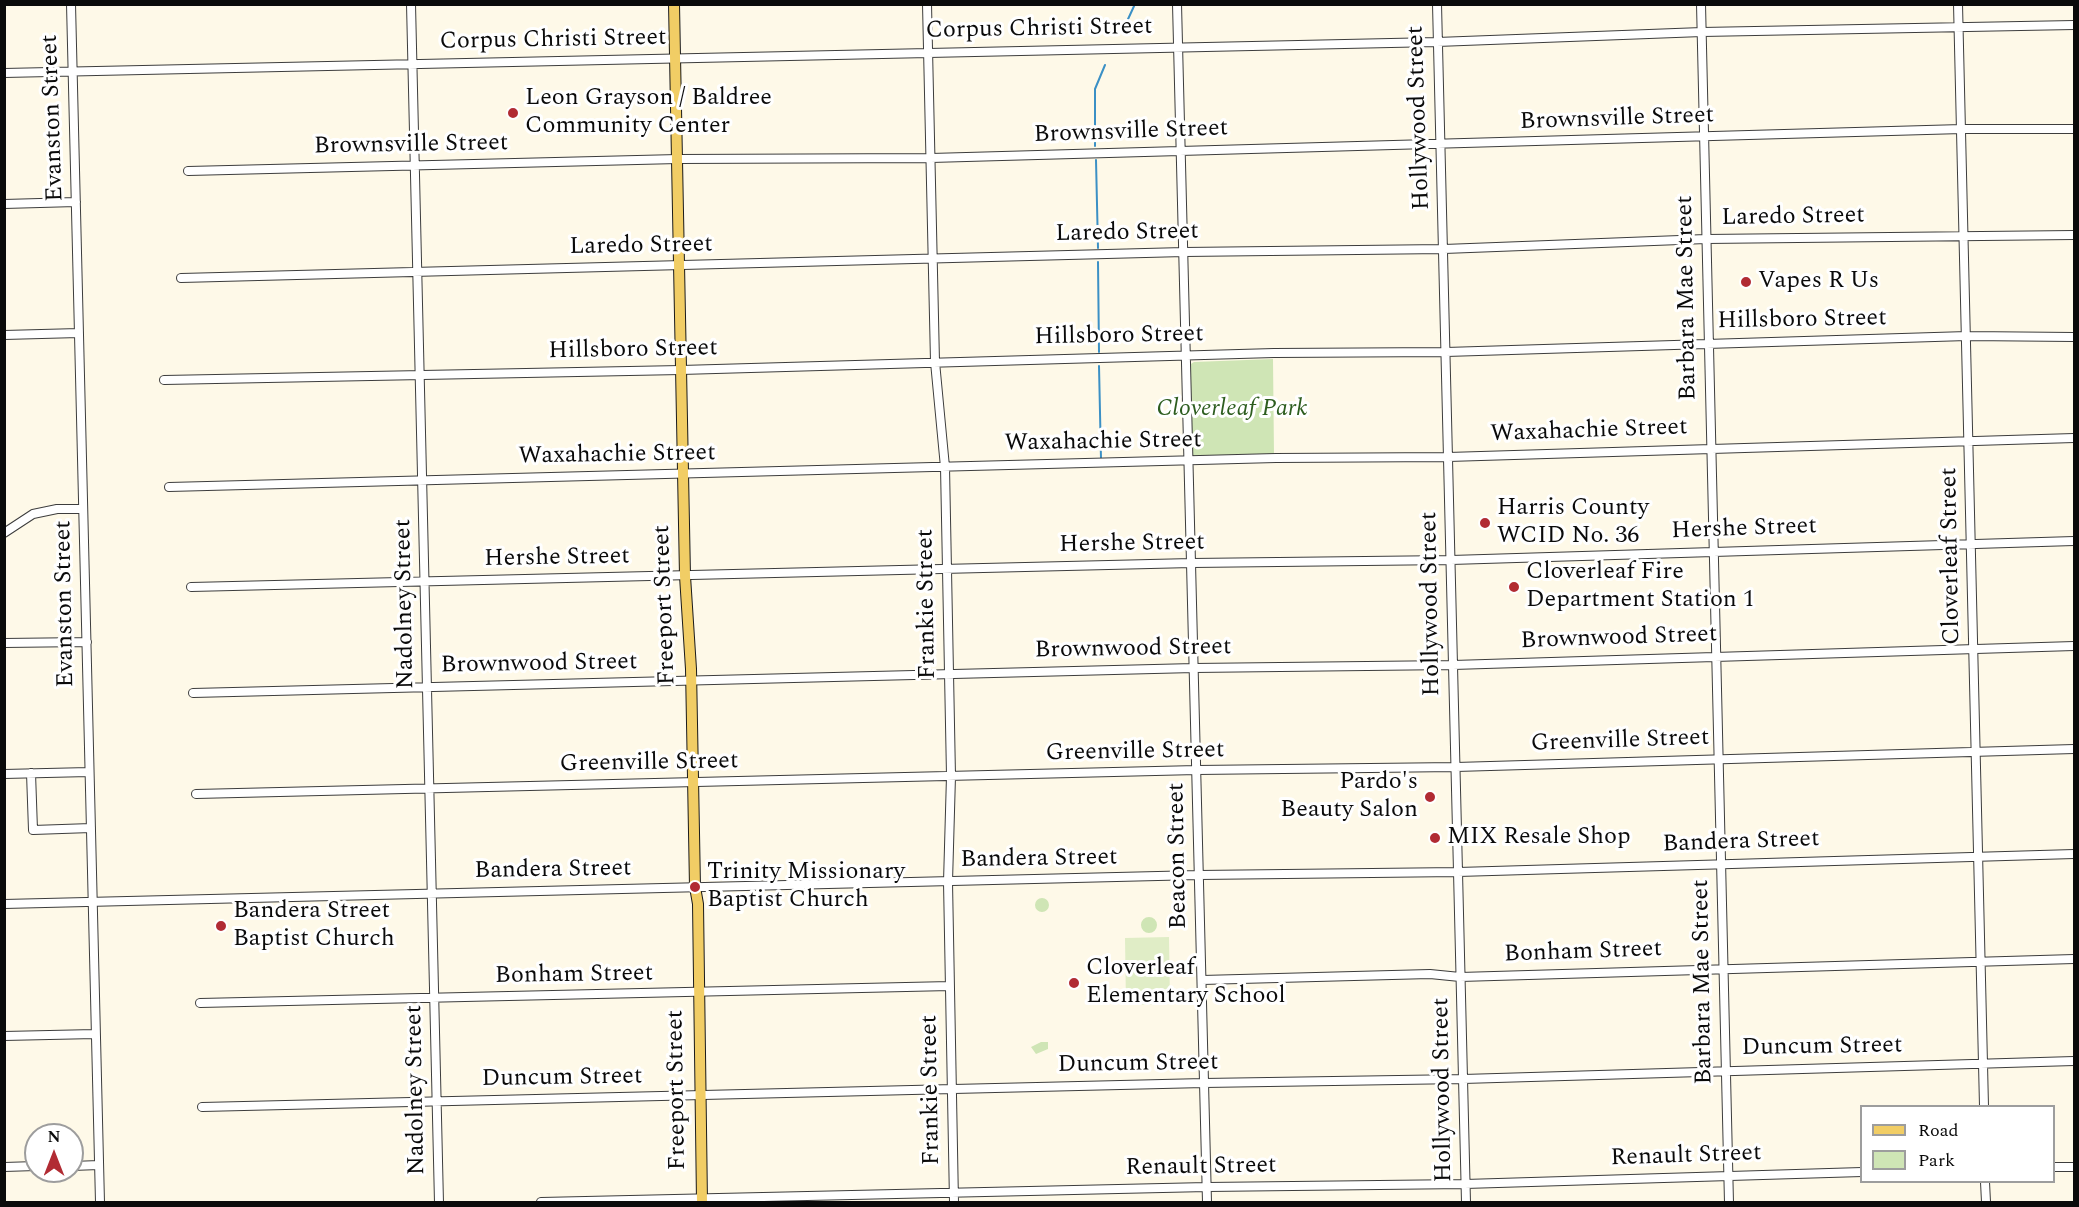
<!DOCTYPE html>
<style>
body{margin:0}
#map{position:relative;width:2079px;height:1207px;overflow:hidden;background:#fef9e8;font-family:Spectral,serif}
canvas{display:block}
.frame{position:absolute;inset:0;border:6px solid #0a0a0a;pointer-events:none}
.legend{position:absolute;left:1860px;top:1105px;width:195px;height:78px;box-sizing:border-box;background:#fff;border:2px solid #9d9d9d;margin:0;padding:8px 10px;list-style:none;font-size:18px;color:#0a0a0a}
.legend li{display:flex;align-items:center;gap:12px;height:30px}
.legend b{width:30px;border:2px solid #9d9d9d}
.north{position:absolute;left:24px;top:1123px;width:60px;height:60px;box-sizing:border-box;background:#fff;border:2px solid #9d9d9d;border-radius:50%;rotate:0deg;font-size:16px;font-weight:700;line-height:24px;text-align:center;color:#0a0a0a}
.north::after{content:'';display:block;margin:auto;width:21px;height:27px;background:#b12b33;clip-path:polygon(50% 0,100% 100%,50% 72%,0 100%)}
</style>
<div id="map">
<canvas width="2079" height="1207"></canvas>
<div class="frame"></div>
<ul class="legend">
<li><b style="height:8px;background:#f1cd65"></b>Road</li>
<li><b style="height:16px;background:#cfe5b5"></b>Park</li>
</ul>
<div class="north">N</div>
</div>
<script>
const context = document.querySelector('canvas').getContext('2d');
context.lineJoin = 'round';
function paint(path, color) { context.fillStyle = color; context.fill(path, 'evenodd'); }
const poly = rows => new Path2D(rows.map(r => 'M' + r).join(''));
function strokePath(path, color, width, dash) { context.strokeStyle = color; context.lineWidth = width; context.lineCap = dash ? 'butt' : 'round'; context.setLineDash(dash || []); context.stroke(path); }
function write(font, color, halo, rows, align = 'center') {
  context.font = font + ' Spectral,serif'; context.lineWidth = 6; context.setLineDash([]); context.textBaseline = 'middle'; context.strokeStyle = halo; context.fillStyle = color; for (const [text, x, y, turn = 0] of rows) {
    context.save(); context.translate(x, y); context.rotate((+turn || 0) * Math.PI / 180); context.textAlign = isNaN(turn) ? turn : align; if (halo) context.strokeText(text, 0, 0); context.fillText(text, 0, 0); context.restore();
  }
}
const green = poly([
 [1273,359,1274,455,1196,458,1191,456,1189,365,1194,362],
 '1035 905a7 7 0 1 1 14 0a7 7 0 1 1-14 0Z',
 '1141 925a8 8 0 1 1 16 0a8 8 0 1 1-16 0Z',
 [1041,1042,1048,1042,1048,1049,1036,1054,1031,1047]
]);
const pitch = poly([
 [1169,937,1170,1004,1126,1005,1125,938]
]);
const stream = poly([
 [1123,30,1135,4],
 [1095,146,1095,89,1105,65],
 [1096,160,1098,248],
 [1098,262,1099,352],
 [1099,366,1101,459]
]);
const minor = poly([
 [71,4,100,1202],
 [411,4,439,1202],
 [927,4,935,362,945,467,951,776,948,882,954,1202],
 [1177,4,1207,1202],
 [1437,4,1466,1202],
 [1701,4,1729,1202],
 [1958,4,1984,1106],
 [4,73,1437,42,1702,32,2074,25],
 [188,171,678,159,931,158,1962,129,2074,129],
 [4,204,76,202],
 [181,278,1184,252,1444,249,1706,239,2074,235],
 [4,335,79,333],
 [164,380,681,370,1274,353,1446,352,1967,336,2074,337],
 [169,487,1276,458,1448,457,2074,438],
 [4,533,33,514,57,509,83,509],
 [191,587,1192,563,1451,560,2074,541],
 [4,643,87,642],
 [193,693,1194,668,1453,665,2074,646],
 [31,773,33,830,91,828],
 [4,774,89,772],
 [196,794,1197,770,1456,767,2074,749],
 [4,904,1199,875,1458,872,2074,854],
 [1202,980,1430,974,1460,977,2074,959],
 [200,1003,950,986],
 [4,1036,95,1034],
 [202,1107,1204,1083,1463,1079,2074,1061],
 [72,1166,99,1165],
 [4,1167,36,1166],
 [2054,1167,2074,1167],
 [1985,1182,1986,1202],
 [541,1202,1207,1187,1465,1184,1862,1172]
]);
const major = poly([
 [674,4,685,576,691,669,695,887,698,904,702,1202]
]);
const markers = [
 [513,113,6,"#b12b33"],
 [1746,282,6,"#b12b33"],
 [1485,523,6,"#b12b33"],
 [1514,587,6,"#b12b33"],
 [1430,797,6,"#b12b33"],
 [1435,838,6,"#b12b33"],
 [695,887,6,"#b12b33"],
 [221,926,6,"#b12b33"],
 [1074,983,6,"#b12b33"]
];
const streetNames = [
 ["Corpus Christi Street",1039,30,-1],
 ["Corpus Christi Street",553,41,-1],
 ["Evanston Street",54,118,-92],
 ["Hollywood Street",1420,118,-92],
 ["Brownsville Street",1617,120,-2],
 ["Brownsville Street",1131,133,-2],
 ["Brownsville Street",411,146,-1],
 ["Laredo Street",1793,218,-1],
 ["Laredo Street",1127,234,-1],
 ["Laredo Street",641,247,-1],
 ["Barbara Mae Street",1688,298,-91],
 ["Hillsboro Street",1802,321,-1],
 ["Hillsboro Street",1119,337,-1],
 ["Hillsboro Street",633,351,-1],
 ["Waxahachie Street",1589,432,-2],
 ["Waxahachie Street",1103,443,-1],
 ["Waxahachie Street",617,456,-1],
 ["Hershe Street",1744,530,-2],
 ["Hershe Street",1132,545,-1],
 ["Cloverleaf Street",1952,556,-91],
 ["Hershe Street",557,559,-1],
 ["Evanston Street",66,604,-91],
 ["Nadolney Street",406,604,-91],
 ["Frankie Street",928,604,-91],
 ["Hollywood Street",1432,604,-91],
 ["Freeport Street",666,605,-92],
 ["Brownwood Street",1619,639,-2],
 ["Brownwood Street",1133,650,-1],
 ["Brownwood Street",539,665,-1],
 ["Greenville Street",1620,742,-2],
 ["Greenville Street",1135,753,-1],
 ["Greenville Street",649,764,-1],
 ["Bandera Street",1741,843,-2],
 ["Beacon Street",1179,856,-91],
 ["Bandera Street",1039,860,-1],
 ["Bandera Street",553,871,-1],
 ["Bonham Street",1583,953,-2],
 ["Bonham Street",574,976,-1],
 ["Barbara Mae Street",1704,982,-91],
 ["Duncum Street",1822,1048,-1],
 ["Duncum Street",1138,1065,-1],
 ["Duncum Street",562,1079,-1],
 ["Nadolney Street",417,1090,-91],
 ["Freeport Street",678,1090,-91],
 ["Frankie Street",932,1090,-91],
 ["Hollywood Street",1444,1090,-91],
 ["Renault Street",1686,1157,-2],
 ["Renault Street",1201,1168,-1]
];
const poiNames = [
 ["Leon Grayson / Baldree",525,99],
 ["Community Center",525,127],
 ["Vapes R Us",1758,282],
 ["Harris County",1497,509],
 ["WCID No. 36",1497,537],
 ["Cloverleaf Fire",1526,573],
 ["Department Station 1",1526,601],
 ["Pardo's",1418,783,"right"],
 ["Beauty Salon",1418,811,"right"],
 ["MIX Resale Shop",1447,838],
 ["Trinity Missionary",707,873],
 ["Baptist Church",707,901],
 ["Bandera Street",233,912],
 ["Baptist Church",233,940],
 ["Cloverleaf",1086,969],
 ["Elementary School",1086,997]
];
const parkNames = [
 ["Cloverleaf Park",1232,410]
];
paint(green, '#cfe5b5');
paint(pitch, '#e0edc6');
strokePath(stream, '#3b90c5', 2);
strokePath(minor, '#3d3d3d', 10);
strokePath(major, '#1b1b1b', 12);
strokePath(minor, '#fff', 8);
strokePath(major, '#f1cd65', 10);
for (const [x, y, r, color] of markers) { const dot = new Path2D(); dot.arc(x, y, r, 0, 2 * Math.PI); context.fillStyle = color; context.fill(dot); strokePath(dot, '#fff', 2); }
write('24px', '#0a0a0a', '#fff', streetNames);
write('24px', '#0a0a0a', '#fff', poiNames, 'left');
write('italic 24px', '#2d5d1f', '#fff', parkNames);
</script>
